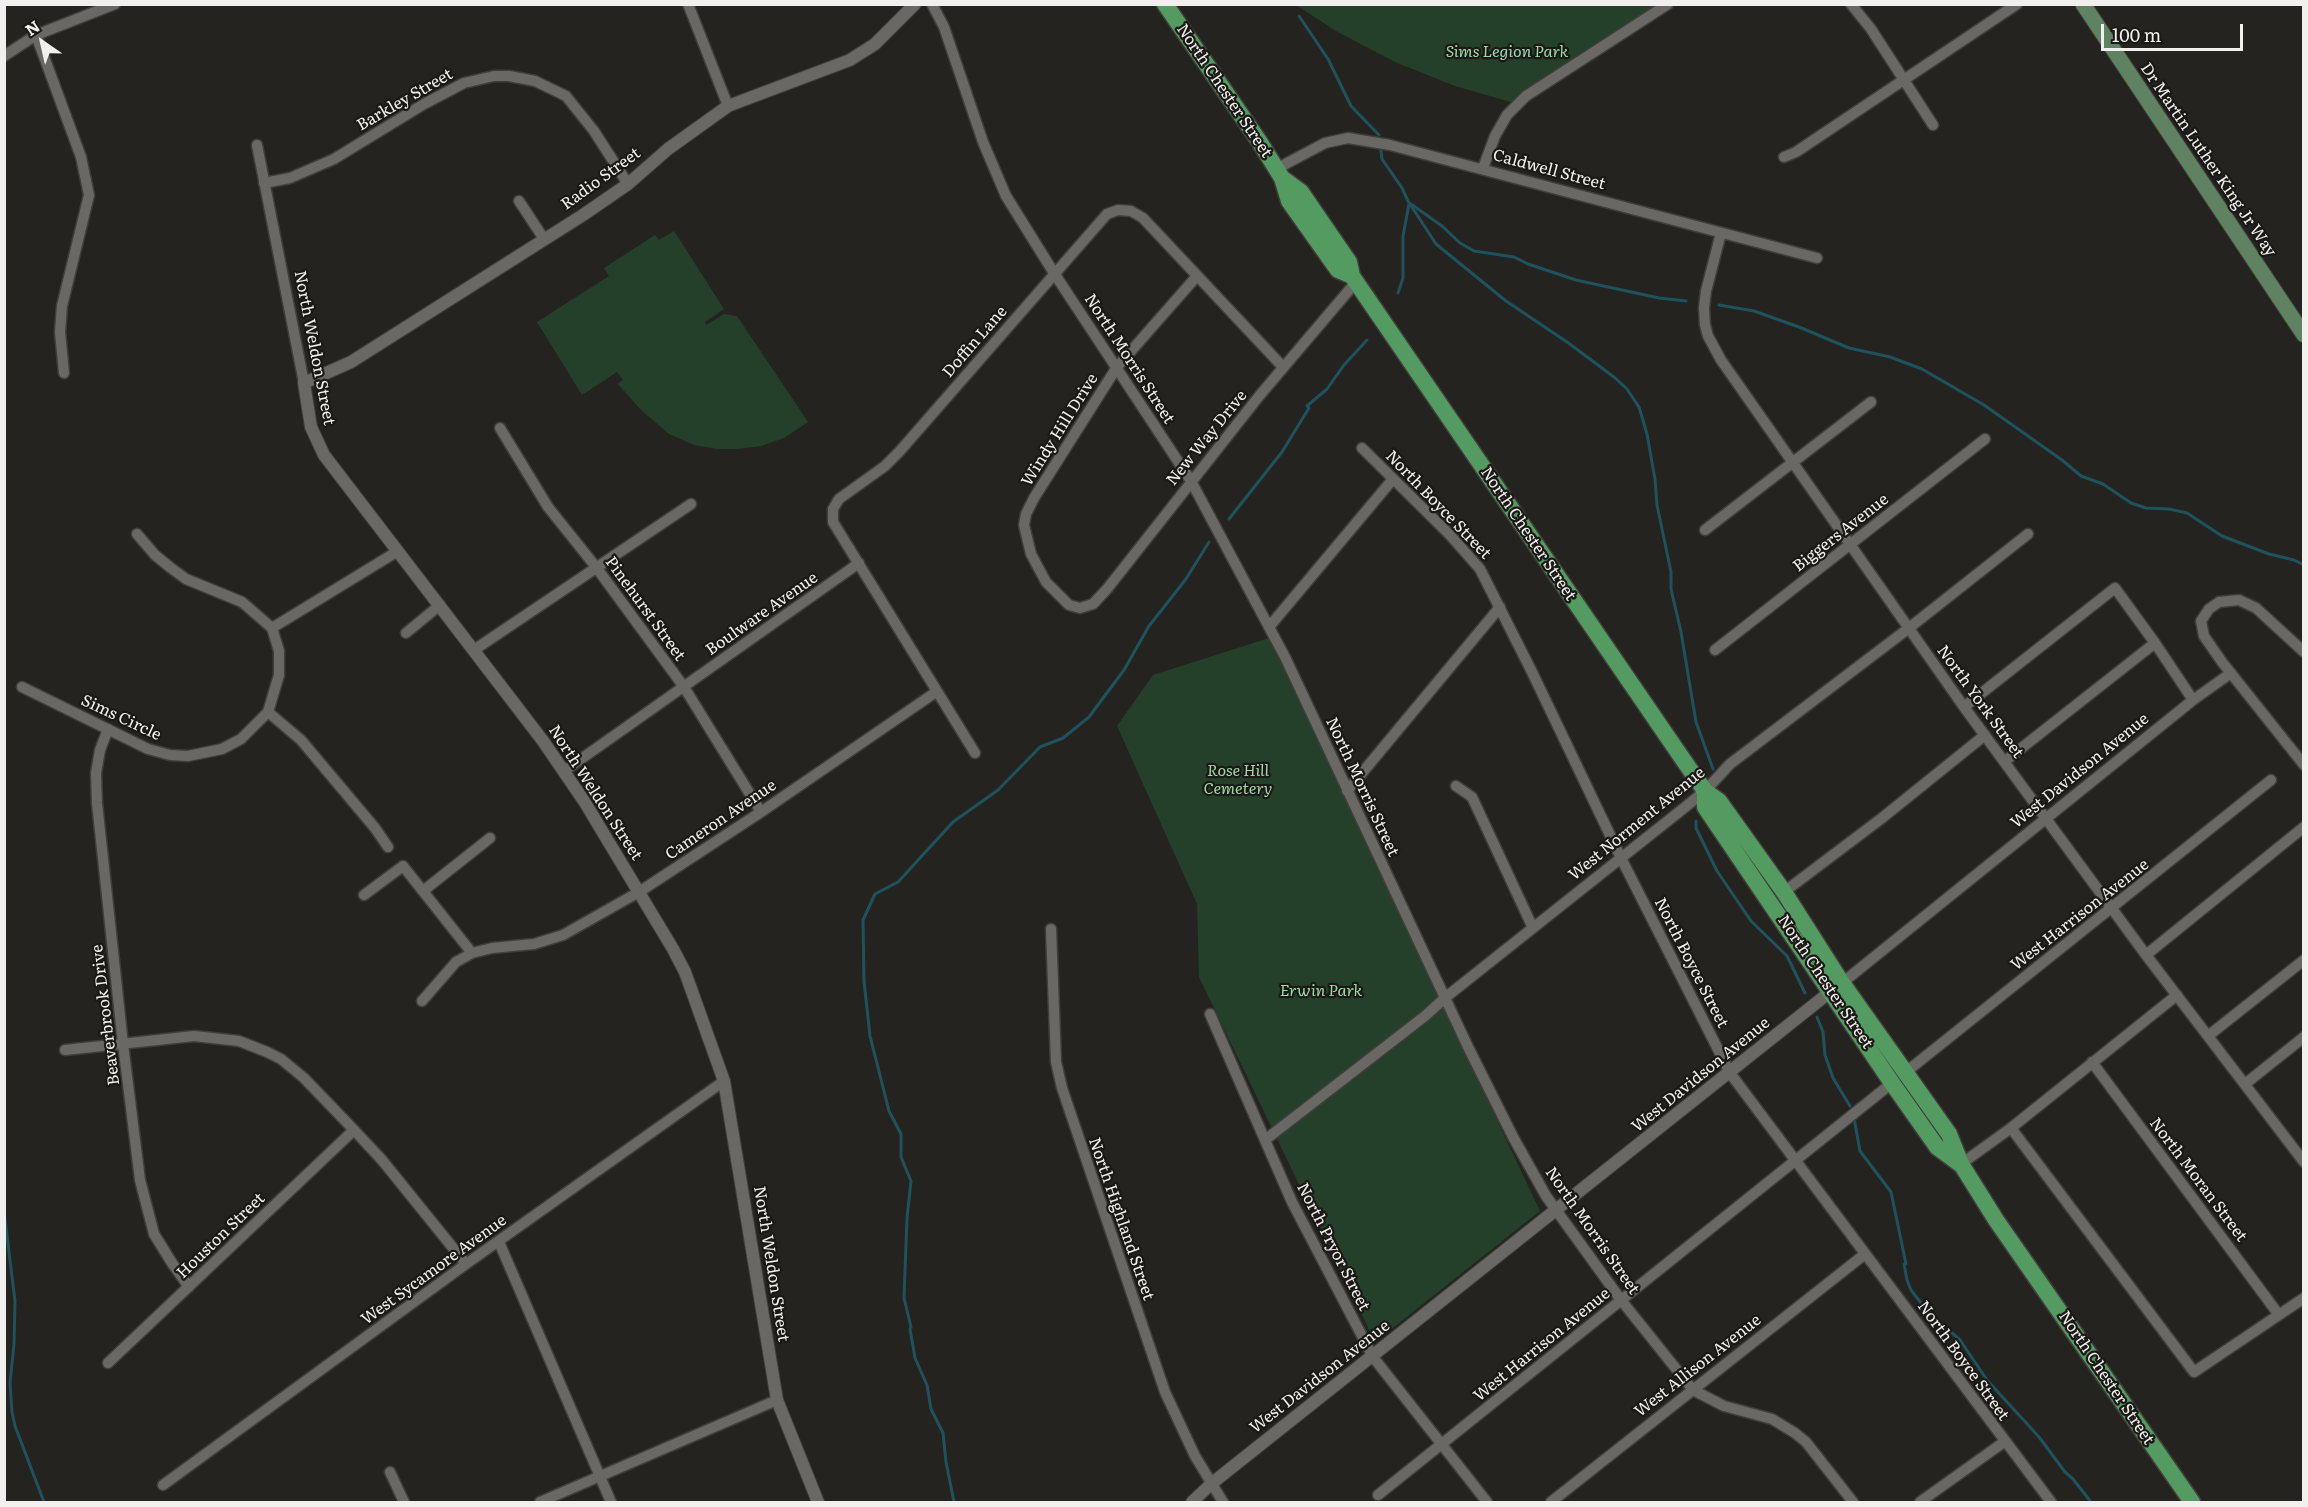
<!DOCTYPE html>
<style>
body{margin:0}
#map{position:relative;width:2308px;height:1507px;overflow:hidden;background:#242320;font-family:Literata,serif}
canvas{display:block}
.frame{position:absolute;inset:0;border:6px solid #f1f0ee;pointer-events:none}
.north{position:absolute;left:12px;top:12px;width:60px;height:60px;-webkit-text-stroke:4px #1b1916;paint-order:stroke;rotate:326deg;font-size:16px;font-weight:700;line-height:24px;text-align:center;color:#f1f0ee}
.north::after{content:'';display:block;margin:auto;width:21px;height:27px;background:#f1f0ee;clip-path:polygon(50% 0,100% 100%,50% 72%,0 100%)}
.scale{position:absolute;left:2101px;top:24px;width:142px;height:27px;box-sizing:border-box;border:3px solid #f1f0ee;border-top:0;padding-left:8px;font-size:18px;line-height:21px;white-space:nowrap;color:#f1f0ee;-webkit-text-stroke:4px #1b1916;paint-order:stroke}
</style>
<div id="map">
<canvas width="2308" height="1507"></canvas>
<div class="frame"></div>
<div class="north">N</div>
<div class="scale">100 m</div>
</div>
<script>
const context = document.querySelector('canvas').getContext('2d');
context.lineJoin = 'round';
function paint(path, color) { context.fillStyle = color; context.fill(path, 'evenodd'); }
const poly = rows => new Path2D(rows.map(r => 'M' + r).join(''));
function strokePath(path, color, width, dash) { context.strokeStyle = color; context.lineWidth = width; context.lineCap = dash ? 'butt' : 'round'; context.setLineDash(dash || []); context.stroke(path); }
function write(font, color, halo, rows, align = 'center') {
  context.font = font + ' Literata,serif'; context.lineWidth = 4.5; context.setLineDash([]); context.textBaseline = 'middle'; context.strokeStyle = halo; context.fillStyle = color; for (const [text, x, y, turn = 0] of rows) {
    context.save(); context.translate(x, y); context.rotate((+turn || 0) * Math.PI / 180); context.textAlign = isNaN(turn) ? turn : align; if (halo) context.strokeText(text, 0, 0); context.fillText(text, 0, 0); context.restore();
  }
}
const green = poly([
 [1296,5,1668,5,1518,104,1455,86,1395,62,1336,31],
 [674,231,724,309,705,322,706,325,724,314,737,316,808,422,784,438,761,446,737,449,717,449,694,445,669,434,640,409,618,384,623,380,617,372,582,395,537,322,609,276,604,268,655,235,659,240],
 [1269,638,1540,1211,1375,1342,1199,977,1197,904,1117,726,1153,675]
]);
const stream = poly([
 [1299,16,1328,59,1351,106,1379,135],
 [1381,151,1382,159,1402,188,1408,201,1436,244,1506,301,1567,342,1614,377,1627,389,1639,407,1647,434,1655,479,1657,505,1671,572,1671,589,1681,632,1696,722,1713,769],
 [1411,204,1442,226,1460,243,1474,251,1514,257,1528,264,1576,280,1659,298,1686,301],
 [1398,293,1403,278,1403,236,1409,204],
 [1719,305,1754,311,1799,327,1849,348,1890,357,1922,369,1984,405,2062,460,2081,476,2103,484,2131,503,2146,508,2169,509,2187,513,2222,536,2269,554,2294,560,2304,565],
 [1229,519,1282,452,1309,408,1307,406,1327,389,1344,365,1367,340],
 [1696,821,1696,828,1717,871,1751,921,1787,956,1805,993],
 [1817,1017,1823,1032,1825,1055,1833,1078,1850,1106],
 [1854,1118,1860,1151,1891,1192,1906,1264,1904,1264,1907,1280,1911,1290,1928,1312,1960,1340,1987,1380,2039,1437,2065,1472,2073,1479,2091,1502],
 [4,1211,15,1301,14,1344,10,1383,12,1412,15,1426,44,1502],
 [954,1502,946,1462,943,1433,931,1409,927,1385,915,1358,910,1329,911,1327,904,1298,907,1218,911,1181,901,1157,901,1134,889,1111,870,1036,864,981,863,920,875,894,898,882,953,822,998,790,1040,747,1063,738,1089,717,1124,670,1149,626,1186,579,1209,542]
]);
const minor = poly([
 [688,4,728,106],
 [932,4,944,27,983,142,1006,196,1054,273,1191,481,1285,657,1469,1049,1513,1137,1546,1196,1621,1300,1693,1390,1724,1406,1772,1419,1795,1433,1806,1442,1853,1502],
 [1851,4,1871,29,1933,125],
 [36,35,81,157,89,195,62,306,60,332,64,373],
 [4,56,36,35,115,4],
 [257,145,304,383],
 [1784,157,1796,152,2017,4],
 [1483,168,1495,136,1507,115,1526,96,1668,4],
 [1276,169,1325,143,1348,138,1390,145,1817,258],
 [264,183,290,178,334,159,424,104,464,83,494,76,509,76,535,81,566,96,594,131,628,184],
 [519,201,544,239],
 [1721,233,1706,291,1704,308,1705,325,1708,336,1721,360,1964,707,2146,955,2304,1162],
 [1197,276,1117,367,1034,498,1026,514,1024,525,1031,554,1046,582,1069,605,1080,608,1093,604,1107,589,1260,395,1356,282],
 [500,428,548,507,596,567,684,687,761,812],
 [1362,448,1450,535,1480,569,1532,672,1621,858,1730,1073,2051,1502],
 [1705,530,1871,402],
 [1269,627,1393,479],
 [272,628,398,551],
 [406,633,440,605],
 [474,650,691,504],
 [1715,650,1985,439],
 [2304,652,2256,608,2239,600,2219,602,2209,609,2201,621,2204,636,2222,662,2304,765],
 [22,687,148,749,170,755,188,756,222,749,241,739,268,712,279,675,279,651,272,628,242,602,186,579,171,568,155,555,137,534],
 [1964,707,2115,588,2155,643,2193,700],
 [268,712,301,740,375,828,388,847],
 [108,729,100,750,96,773,97,803,123,1044,140,1180,154,1234,172,1263,189,1287],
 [975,753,833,522,833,509,839,499,885,466,899,452,1107,214,1118,210,1131,211,1143,218,1283,367],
 [2005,761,2155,643],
 [564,771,859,563],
 [1456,786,1472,797,1533,928],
 [1347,791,1500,607],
 [423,891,490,838],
 [1784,892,1882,818,1985,735],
 [364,895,403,866,472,953],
 [1051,929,1056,1062,1062,1088,1165,1392,1195,1456,1223,1502],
 [2146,955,2304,827],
 [1842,983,2193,700,2231,673],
 [422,1001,456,962,472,953,492,948,534,944,563,935,639,892,761,812,936,692],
 [1210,1014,1292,1202,1373,1357,1487,1502],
 [2208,1036,2304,960],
 [65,1050,194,1036,239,1041,267,1052,281,1059,304,1078,354,1130,382,1160,466,1264],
 [2092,1062,2279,1315],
 [1906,1072,2271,780],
 [2245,1084,2304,1037],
 [2011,1128,2194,1372,2304,1298],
 [1265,1140,1425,1016,1446,997,1684,808,1705,791,1730,764,1909,628,2028,534],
 [1961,1164,2011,1128,2177,995],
 [499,1242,611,1502],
 [108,1363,354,1130],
 [390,1472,404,1502],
 [163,1485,466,1264,724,1081],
 [1378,1495,1892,1083],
 [540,1502,777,1400],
 [1551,1502,1865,1254],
 [1920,1502,2004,1442]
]);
const tertiary = poly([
 [818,1502,777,1400,724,1081,685,972,673,949,584,801,543,741,324,455,311,427,304,383,351,362,583,215,628,184,668,149,728,106,850,60,875,44,915,4],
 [1192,1502,1211,1484,1835,988]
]);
const secondary = poly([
 [2083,4,2304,335]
]);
const primary = poly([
 [1165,4,1259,141,1282,178,1289,201,1338,270,1352,276],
 [1282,178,1301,192,1349,262,1352,276,1682,758,1705,791,1719,801,1784,892,1842,983,1949,1134,1961,1164,1996,1220,2192,1502],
 [1705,791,1705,807,1892,1083,1937,1147,1960,1164]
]);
const parkNames = [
 ["Sims Legion Park",1507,52],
 ["Rose Hill",1238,771],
 ["Cemetery",1238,789],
 ["Erwin Park",1321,991]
];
const streetNames = [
 ["North Chester Street",1224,91,56],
 ["Barkley Street",405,100,-30],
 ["Dr Martin Luther King Jr Way",2208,160,56],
 ["Caldwell Street",1549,170,15],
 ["Radio Street",601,179,-36],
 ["Doffin Lane",975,342,-49],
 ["North Weldon Street",314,348,79],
 ["North Morris Street",1129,359,57],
 ["Windy Hill Drive",1060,430,-58],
 ["New Way Drive",1207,438,-51],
 ["North Boyce Street",1438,505,46],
 ["Biggers Avenue",1841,533,-38],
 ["North Chester Street",1528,534,56],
 ["Pinehurst Street",645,609,54],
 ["Boulware Avenue",762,614,-35],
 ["North York Street",1980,702,54],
 ["Sims Circle",121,718,25],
 ["West Davidson Avenue",2080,771,-39],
 ["North Morris Street",1362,787,65],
 ["North Weldon Street",595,793,57],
 ["Cameron Avenue",721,820,-34],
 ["West Norment Avenue",1637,824,-39],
 ["West Harrison Avenue",2080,915,-38],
 ["North Boyce Street",1691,963,63],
 ["North Chester Street",1825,982,56],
 ["Beaverbrook Drive",106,1015,-97],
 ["West Davidson Avenue",1701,1075,-39],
 ["North Moran Street",2198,1180,53],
 ["North Highland Street",1121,1219,71],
 ["North Morris Street",1592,1231,55],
 ["Houston Street",221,1236,-44],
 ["North Pryor Street",1333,1247,63],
 ["North Weldon Street",771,1264,81],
 ["West Sycamore Avenue",434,1270,-36],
 ["West Harrison Avenue",1542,1345,-39],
 ["North Boyce Street",1963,1361,54],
 ["West Allison Avenue",1698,1366,-38],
 ["West Davidson Avenue",1320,1377,-38],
 ["North Chester Street",2106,1378,56]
];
paint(green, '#24402b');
strokePath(stream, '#1e535e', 3);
strokePath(minor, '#403e3b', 13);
strokePath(tertiary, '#403e3b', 14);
strokePath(secondary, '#403e3b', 17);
strokePath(primary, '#403e3b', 19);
strokePath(minor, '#6a6864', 10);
strokePath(tertiary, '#6a6864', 12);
strokePath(secondary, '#5f8263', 15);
strokePath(primary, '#549b62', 16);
write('italic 16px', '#9ed9ab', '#1b1916', parkNames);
write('16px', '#f1f0ee', '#1b1916', streetNames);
</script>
